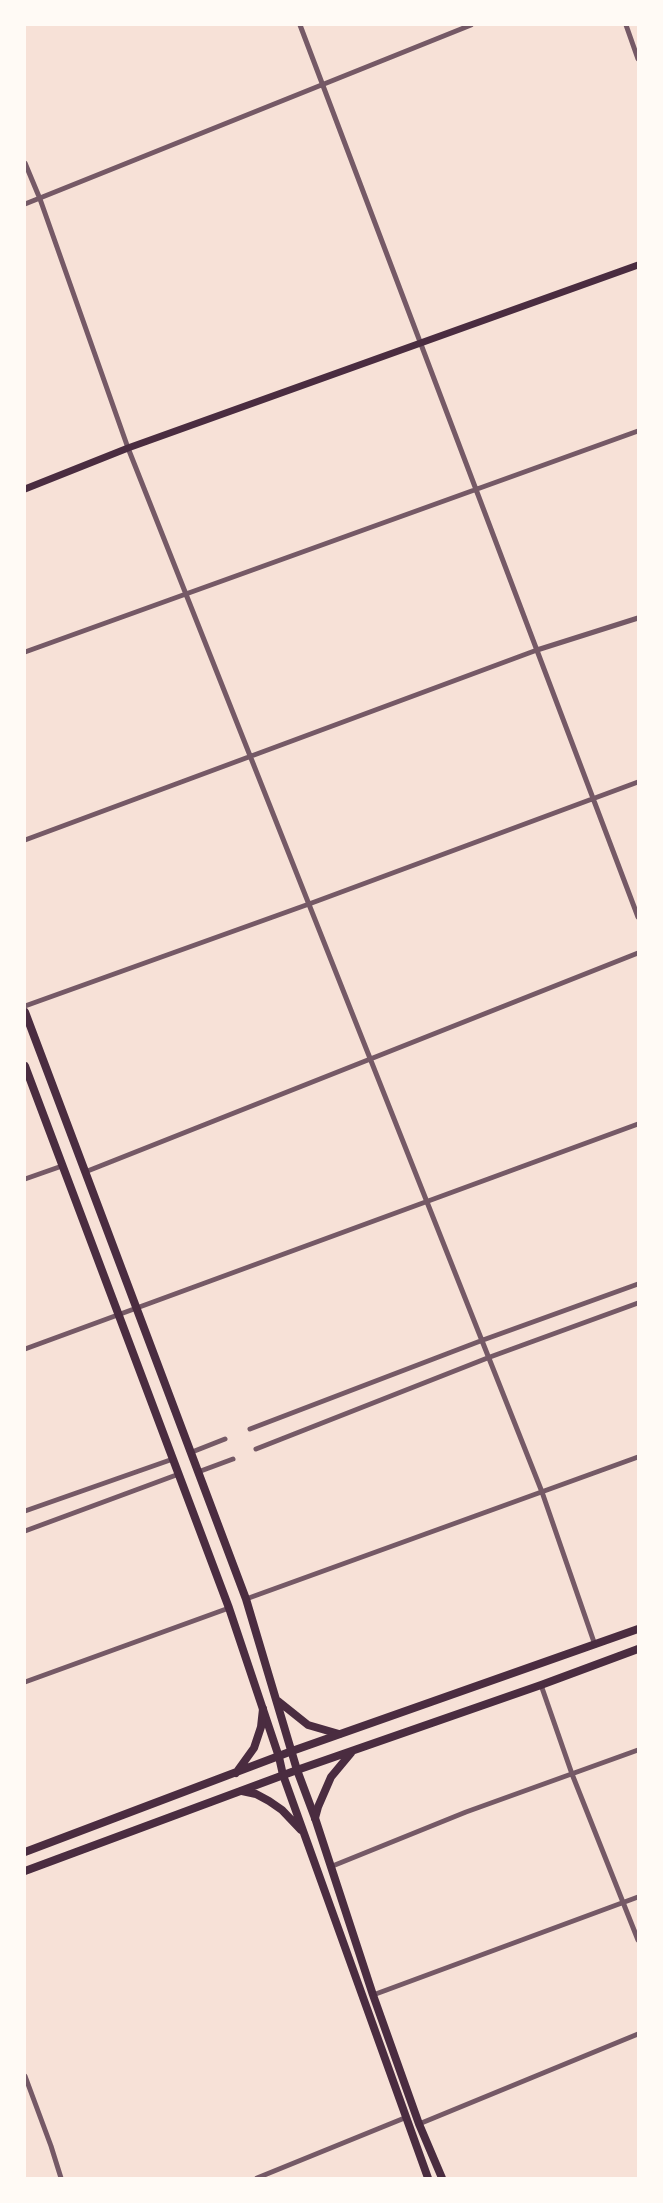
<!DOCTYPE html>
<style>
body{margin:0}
#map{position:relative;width:663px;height:2203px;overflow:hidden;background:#f7e1d7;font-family:Poppins,sans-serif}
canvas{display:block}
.frame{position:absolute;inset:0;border:26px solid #fffaf5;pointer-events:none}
</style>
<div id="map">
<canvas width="663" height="2203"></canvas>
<div class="frame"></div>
</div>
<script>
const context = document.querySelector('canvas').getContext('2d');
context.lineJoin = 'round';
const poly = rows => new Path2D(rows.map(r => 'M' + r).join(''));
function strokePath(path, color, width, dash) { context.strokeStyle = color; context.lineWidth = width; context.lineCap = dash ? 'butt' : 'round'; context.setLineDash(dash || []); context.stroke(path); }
const minor = poly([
 [300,25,638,917],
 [626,25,638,59],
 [25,163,40,199,128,448,542,1492,595,1645],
 [25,204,471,25],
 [25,652,638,431],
 [25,840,537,650,638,618],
 [25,1006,309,904,638,782],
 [85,1172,638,953],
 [25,1179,62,1166],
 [25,1349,638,1124],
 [250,1429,483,1340,638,1284],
 [256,1449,490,1357,638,1303],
 [192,1452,225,1439],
 [198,1472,233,1459],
 [25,1511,173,1459],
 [25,1531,179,1474],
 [246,1599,638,1457],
 [25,1682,229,1608],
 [541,1685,572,1774,638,1940],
 [330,1867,466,1812,638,1750],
 [373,1995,638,1897],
 [25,2076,51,2146,61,2178],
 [419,2124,638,2034],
 [257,2178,407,2117]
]);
const secondary = poly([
 [25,489,128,448,638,265]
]);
const primary = poly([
 [25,1012,246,1599,297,1770,315,1818,373,1995,419,2124,442,2178],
 [25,1066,229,1608,279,1757,283,1775,428,2178],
 [278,1701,308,1725,339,1734],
 [242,1791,256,1794,269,1801,282,1810,301,1830]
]);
const trunk = poly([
 [236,1773,254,1748,261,1727,263,1709],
 [315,1818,318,1807,331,1777,351,1753],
 [25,1852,292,1751,638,1629],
 [25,1871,297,1770,541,1685,638,1649]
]);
strokePath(minor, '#755966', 5);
strokePath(secondary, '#4a2c40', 7);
strokePath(primary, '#4a2c40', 8);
strokePath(trunk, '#4a2c40', 8);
</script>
